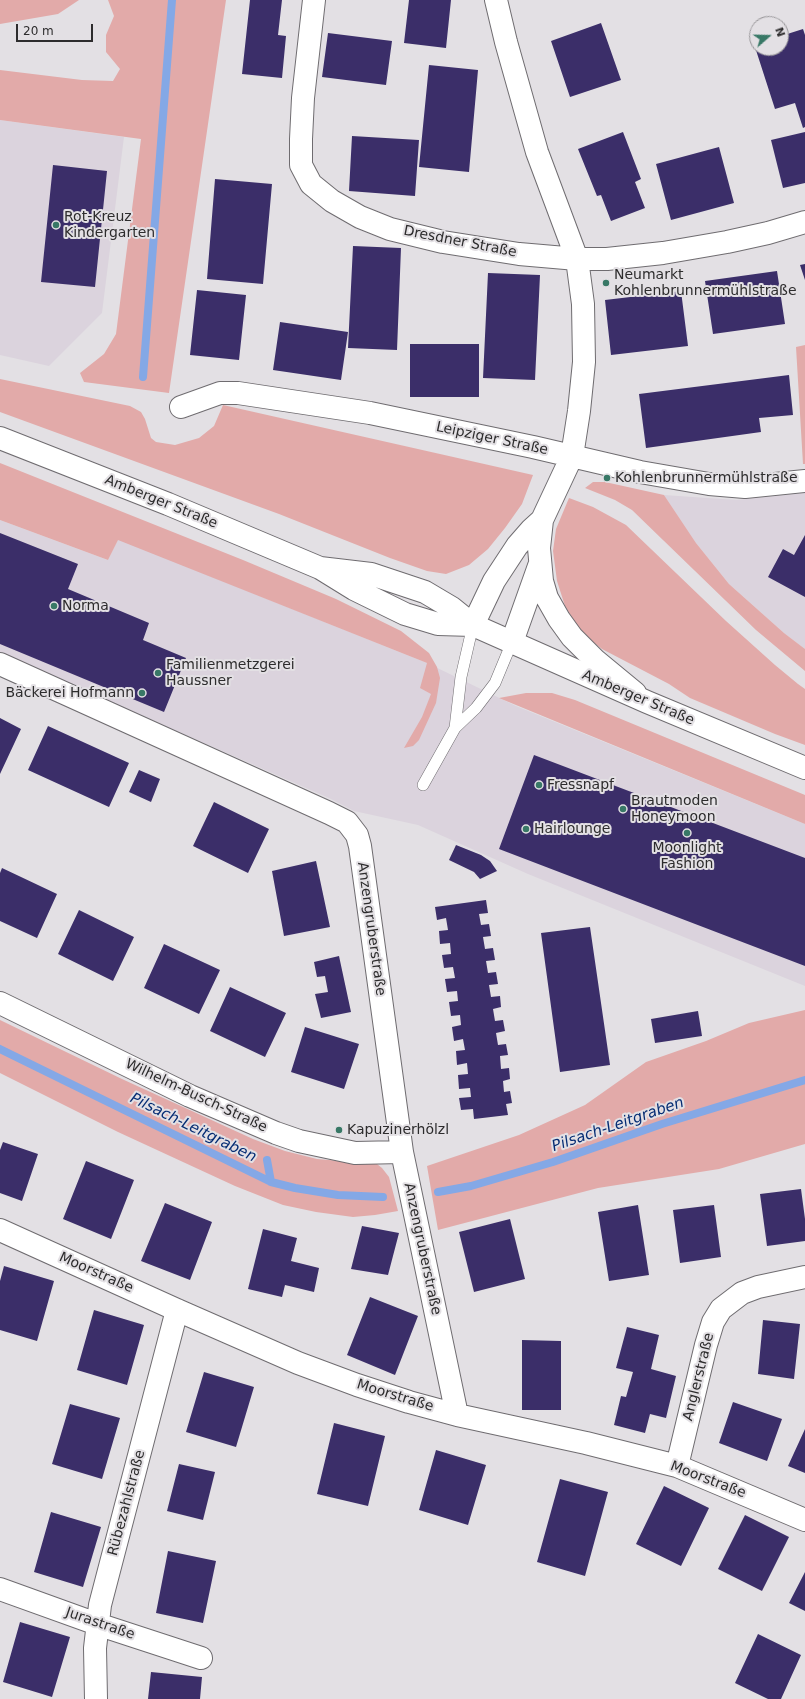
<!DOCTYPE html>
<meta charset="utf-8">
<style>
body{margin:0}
#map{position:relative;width:805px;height:1699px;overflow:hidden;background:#e3e0e4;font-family:"DejaVu Sans",sans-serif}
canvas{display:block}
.north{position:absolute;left:749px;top:16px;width:40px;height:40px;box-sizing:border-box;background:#e3e0e4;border:1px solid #9a989b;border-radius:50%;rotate:70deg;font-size:11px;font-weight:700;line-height:16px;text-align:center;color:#2d2c2d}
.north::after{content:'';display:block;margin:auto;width:14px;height:18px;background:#387866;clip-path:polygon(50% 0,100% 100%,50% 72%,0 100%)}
.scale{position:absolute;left:16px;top:24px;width:77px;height:18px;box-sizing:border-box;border:2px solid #2d2c2d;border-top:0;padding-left:5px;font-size:12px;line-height:14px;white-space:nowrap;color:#2d2c2d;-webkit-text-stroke:3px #e3e0e4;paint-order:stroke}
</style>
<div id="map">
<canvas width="805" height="1699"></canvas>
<div class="north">N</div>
<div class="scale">20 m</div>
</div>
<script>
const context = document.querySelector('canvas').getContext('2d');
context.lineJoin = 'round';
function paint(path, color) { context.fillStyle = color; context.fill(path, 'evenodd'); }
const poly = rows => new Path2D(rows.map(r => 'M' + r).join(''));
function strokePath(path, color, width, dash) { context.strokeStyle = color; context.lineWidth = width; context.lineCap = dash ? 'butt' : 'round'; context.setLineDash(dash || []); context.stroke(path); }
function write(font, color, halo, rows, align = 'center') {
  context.font = font + ' "DejaVu Sans",sans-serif'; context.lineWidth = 4; context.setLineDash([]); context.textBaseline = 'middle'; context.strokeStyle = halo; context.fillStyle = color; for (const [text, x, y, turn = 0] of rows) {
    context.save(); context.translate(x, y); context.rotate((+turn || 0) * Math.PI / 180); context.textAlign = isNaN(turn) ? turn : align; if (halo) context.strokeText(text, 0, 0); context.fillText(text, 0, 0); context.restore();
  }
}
const built = poly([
 [0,120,124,137,102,313,49,366,0,355],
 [805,493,805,649,784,633,729,584,696,543,664,495,737,500],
 [0,520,108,560,118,539,427,663,516,706,805,824,805,986,528,874,418,825,354,811,331,799,0,653]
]);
const green = poly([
 [0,0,79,0,58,14,0,24],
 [108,0,226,0,169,393,84,382,80,373,104,354,116,334,141,139,0,120,0,70,82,80,113,81,120,69,106,52,106,35,114,16],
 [805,345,805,464,803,464,796,347],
 [0,379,130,406,141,412,145,419,151,438,156,442,175,445,199,438,214,426,223,405,533,475,522,504,505,528,488,549,469,565,446,574,427,571,390,558,279,514,0,412],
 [0,463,243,560,336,599,401,631,429,653,437,667,440,678,436,703,419,740,413,746,404,748,422,717,431,694,420,688,427,663,118,540,108,560,0,520],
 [593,482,605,482,664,495,696,543,729,584,784,633,805,649,805,671,756,630,632,510,615,500,585,488],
 [569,498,593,507,626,525,726,621,775,665,798,684,805,689,805,745,775,734,690,698,669,684,602,649,589,639,577,626,565,606,557,581,553,551,556,529],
 [526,693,552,693,575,700,805,795,805,824,499,698],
 [805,1010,805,1144,719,1169,598,1188,438,1230,427,1166,519,1135,585,1105,646,1062,706,1041,749,1023],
 [0,1020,122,1079,253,1139,285,1151,317,1159,377,1164,382,1168,389,1177,398,1211,375,1215,353,1217,316,1212,283,1205,235,1186,118,1132,0,1073]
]);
const stream = poly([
 [143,377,172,0],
 [0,1049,271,1182,295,1188,338,1195,383,1197],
 [267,1160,271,1182],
 [438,1192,471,1186,553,1162,662,1124,805,1080]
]);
const building = poly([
 [250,0,282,0,278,35,286,36,282,78,242,74],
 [409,0,451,0,446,48,404,43],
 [601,23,621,80,570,97,551,41],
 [803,29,805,35,805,127,803,128,795,103,775,109,754,44,757,44,757,48,781,48,781,36],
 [328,33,392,41,386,85,322,77],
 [429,65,478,70,469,172,419,167],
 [623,132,641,179,635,182,645,208,611,221,601,195,597,196,578,149],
 [805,132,805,183,783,188,771,140],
 [352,136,419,140,415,196,349,191],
 [719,147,734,203,671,220,656,164],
 [53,165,107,171,95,287,41,282],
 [215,179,272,184,263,284,207,279],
 [353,246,401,248,397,350,348,348],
 [805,264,805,280,800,265],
 [777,271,785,324,713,334,705,281],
 [488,273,540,275,535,380,483,378],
 [197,290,246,295,239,360,190,355],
 [681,291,688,346,611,355,605,300],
 [280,322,348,332,341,380,273,370],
 [410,344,479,344,479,397,410,397],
 [789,375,793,415,759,418,761,432,646,448,639,394],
 [0,533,78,564,68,589,149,623,143,640,186,658,164,712,0,644],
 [805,535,805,597,768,577,783,549,794,555],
 [0,718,21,729,0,774],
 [48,726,129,763,109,807,28,770],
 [534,755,805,858,805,966,499,849],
 [139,770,160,779,151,802,129,792],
 [214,802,269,829,248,873,193,846],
 [456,845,481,855,490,861,497,871,480,879,474,872,449,860],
 [316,861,330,927,284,936,272,871],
 [2,868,57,894,37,938,0,921,0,873],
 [486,900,488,913,479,914,481,925,489,924,491,936,483,937,485,949,493,948,495,960,486,961,488,973,496,972,498,984,489,985,491,997,500,996,501,1007,493,1009,495,1021,503,1020,505,1031,496,1033,498,1045,506,1044,508,1055,500,1056,501,1069,509,1068,510,1079,503,1081,504,1092,510,1091,512,1103,506,1104,508,1115,474,1119,473,1109,461,1110,459,1098,471,1097,470,1088,459,1089,458,1075,468,1074,467,1063,457,1065,456,1051,465,1050,463,1039,454,1041,452,1027,461,1025,460,1015,451,1016,449,1002,458,1001,457,991,447,992,445,979,455,978,453,967,444,968,442,955,451,954,450,943,440,944,439,931,448,930,446,918,437,920,435,907],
 [79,910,134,937,113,981,58,954],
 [590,927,610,1065,560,1072,541,933],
 [164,944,220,970,199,1014,144,988],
 [339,956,351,1012,321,1018,315,994,328,992,325,976,317,977,314,962],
 [230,987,286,1013,265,1057,210,1031],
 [698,1011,702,1036,655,1043,651,1019],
 [305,1027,359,1044,344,1089,291,1072],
 [3,1142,38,1154,22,1201,0,1193,0,1150],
 [86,1161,134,1180,111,1239,63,1219],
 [801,1189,805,1219,805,1241,767,1246,760,1194],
 [165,1203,212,1222,190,1280,141,1261],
 [638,1205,649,1275,609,1281,598,1212],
 [714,1205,721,1257,680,1263,673,1210],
 [510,1219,525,1279,474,1292,459,1232],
 [362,1226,399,1233,388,1275,351,1269],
 [263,1229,297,1238,291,1261,319,1268,314,1292,285,1285,282,1297,248,1289],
 [4,1266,54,1281,37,1341,0,1330,0,1281],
 [370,1297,418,1316,395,1375,347,1355],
 [94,1310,144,1325,127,1385,77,1370],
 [763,1320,800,1324,794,1379,758,1374],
 [627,1327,659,1335,651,1369,676,1376,666,1418,650,1414,645,1433,614,1425,621,1396,626,1397,633,1372,616,1368],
 [522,1340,561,1341,561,1410,522,1410],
 [204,1372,254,1387,236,1447,186,1432],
 [733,1402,782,1419,767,1461,719,1443],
 [70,1404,120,1418,102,1479,52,1464],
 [334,1423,385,1436,368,1506,317,1494],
 [805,1429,805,1473,788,1466],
 [436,1450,486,1465,468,1525,419,1510],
 [179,1464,215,1472,203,1520,167,1511],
 [560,1479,608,1492,585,1576,537,1562],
 [664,1486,709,1508,681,1566,636,1544],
 [51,1512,101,1527,83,1587,34,1572],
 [745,1515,789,1537,762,1591,718,1569],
 [168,1551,216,1561,203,1623,156,1613],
 [805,1572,805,1611,789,1603],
 [20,1622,70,1637,52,1697,3,1682],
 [758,1634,801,1655,781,1699,768,1699,735,1683],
 [151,1672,202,1677,200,1699,148,1699]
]);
const service = poly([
 [455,728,461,677,473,625],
 [423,785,455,728,476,708,495,683,512,642]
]);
const minor = poly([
 [314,0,303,98,301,139,301,165,311,184,332,201,360,217,390,229,443,242,519,254,577,259,607,259,663,253,727,242,768,233,805,222],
 [496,0,506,42,537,152,577,259,583,304,584,362,579,411,572,456,542,520,539,548,542,581,547,598,559,619,572,637,595,660,635,693],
 [181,407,220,393,238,393,370,413,533,447,640,472,709,484,745,487,805,481],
 [473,625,494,581,517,546,531,530,542,520],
 [512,642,539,566],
 [0,664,329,813,347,822,357,835,360,846,402,1152,457,1415],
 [0,1003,190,1096,276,1133,299,1141,355,1153,402,1152],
 [0,1230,177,1310,298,1363,357,1385,409,1402,457,1415,586,1443,677,1466,805,1520],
 [677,1466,706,1345,713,1322,721,1309,742,1293,758,1287,805,1277],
 [0,1589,97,1624,201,1658],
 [96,1699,95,1648,100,1605,177,1310]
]);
const secondary = poly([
 [0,438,168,504,320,568,354,589,405,614,438,624,473,625],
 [320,568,371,574,425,592,452,608,473,625,647,702,805,768]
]);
const markers = [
 [56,225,4,"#387866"],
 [606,283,4,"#387866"],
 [607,478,4,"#387866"],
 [54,606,4,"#387866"],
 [158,673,4,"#387866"],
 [142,693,4,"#387866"],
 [539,785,4,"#387866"],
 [623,809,4,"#387866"],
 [526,829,4,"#387866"],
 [687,833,4,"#387866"],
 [339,1130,4,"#387866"]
];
const poiNames = [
 ["Rot-Kreuz",64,217],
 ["Kindergarten",64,233],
 ["Neumarkt",614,275],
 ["Kohlenbrunnermühlstraße",614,291],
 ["Kohlenbrunnermühlstraße",615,478],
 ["Norma",62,606],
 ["Familienmetzgerei",166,665],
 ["Haussner",166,681],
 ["Bäckerei Hofmann",134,693,"right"],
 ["Fressnapf",547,785],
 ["Brautmoden",631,801],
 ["Honeymoon",631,817],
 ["Hairlounge",534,829],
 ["Moonlight",687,848,"center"],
 ["Fashion",687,864,"center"],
 ["Kapuzinerhölzl",347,1130]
];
const streetNames = [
 ["Dresdner Straße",460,242,11],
 ["Leipziger Straße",492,439,12],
 ["Amberger Straße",161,502,22],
 ["Amberger Straße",638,698,23],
 ["Anzengruberstraße",371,929,82],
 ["Wilhelm-Busch-Straße",196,1096,25],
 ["Anzengruberstraße",422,1249,78],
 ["Moorstraße",96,1273,24],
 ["Anglerstraße",699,1377,-76],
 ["Moorstraße",395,1396,17],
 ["Moorstraße",708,1480,21],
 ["Rübezahlstraße",127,1503,-75],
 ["Jurastraße",100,1624,19]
];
const waterNames = [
 ["Pilsach-Leitgraben",618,1125,-19],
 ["Pilsach-Leitgraben",193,1128,26]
];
paint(built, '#dbd3dd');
paint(green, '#e2aaa9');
strokePath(stream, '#84a8e6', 8);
paint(building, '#3b2e69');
strokePath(service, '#6f6c70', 12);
strokePath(minor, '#6f6c70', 24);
strokePath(secondary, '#6f6c70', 24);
strokePath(service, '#fff', 11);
strokePath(minor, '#fff', 22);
strokePath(secondary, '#fff', 22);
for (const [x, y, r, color] of markers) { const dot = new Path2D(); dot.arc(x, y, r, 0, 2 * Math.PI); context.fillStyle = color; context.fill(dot); strokePath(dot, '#e3e0e4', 1.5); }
write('14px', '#2d2c2d', '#e3e0e4', poiNames, 'left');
write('14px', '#2d2c2d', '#e3e0e4', streetNames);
write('italic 15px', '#052c73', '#e3e0e4', waterNames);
</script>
